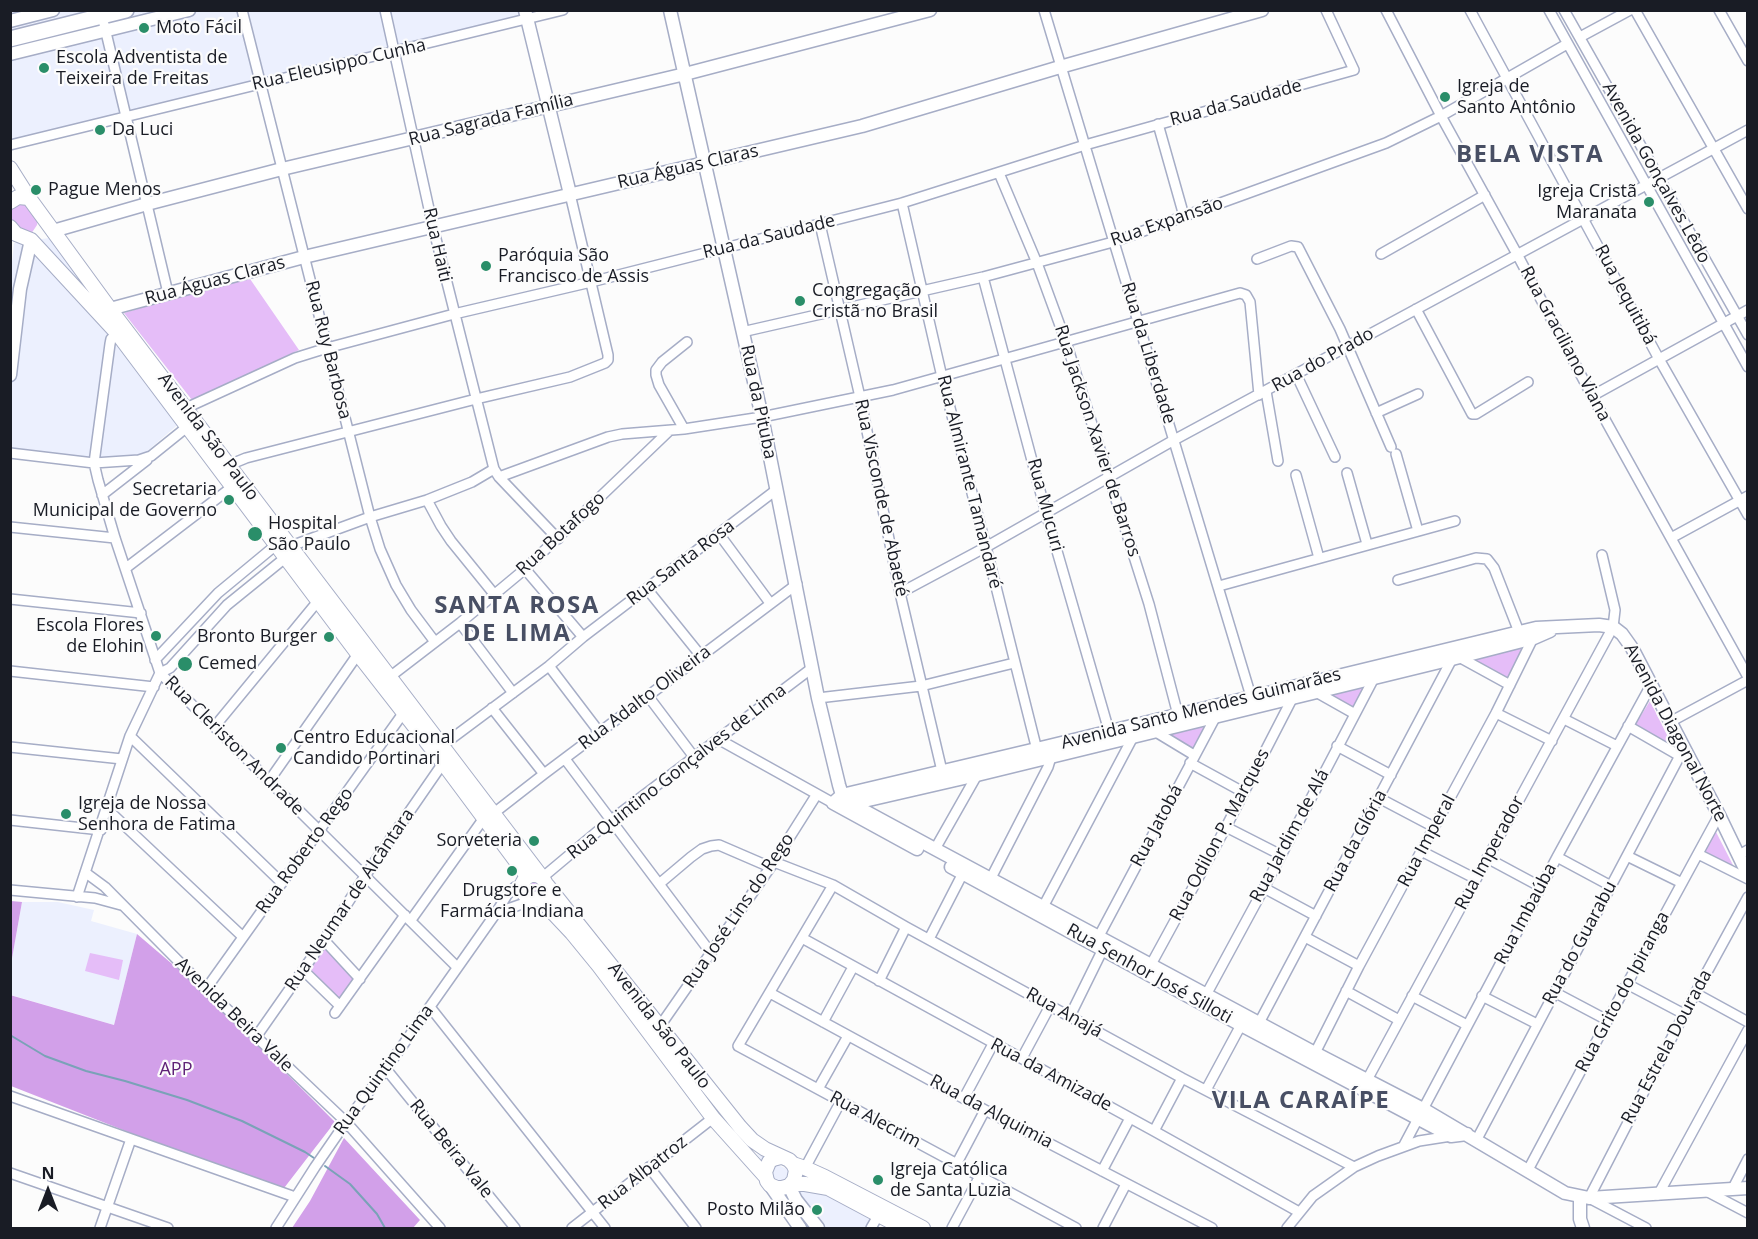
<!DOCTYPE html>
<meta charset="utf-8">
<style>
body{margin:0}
#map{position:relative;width:1758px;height:1239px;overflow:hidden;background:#fcfcfc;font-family:"Open Sans",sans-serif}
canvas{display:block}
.frame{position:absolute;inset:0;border:12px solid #191c25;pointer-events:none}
.north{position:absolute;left:18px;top:1161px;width:60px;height:60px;-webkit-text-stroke:4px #fcfcfc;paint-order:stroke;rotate:0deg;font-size:16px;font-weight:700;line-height:24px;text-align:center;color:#191c25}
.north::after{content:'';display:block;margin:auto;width:21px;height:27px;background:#191c25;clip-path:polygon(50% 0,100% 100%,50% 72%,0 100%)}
</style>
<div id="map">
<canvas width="1758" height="1239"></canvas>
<div class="frame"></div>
<div class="north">N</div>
</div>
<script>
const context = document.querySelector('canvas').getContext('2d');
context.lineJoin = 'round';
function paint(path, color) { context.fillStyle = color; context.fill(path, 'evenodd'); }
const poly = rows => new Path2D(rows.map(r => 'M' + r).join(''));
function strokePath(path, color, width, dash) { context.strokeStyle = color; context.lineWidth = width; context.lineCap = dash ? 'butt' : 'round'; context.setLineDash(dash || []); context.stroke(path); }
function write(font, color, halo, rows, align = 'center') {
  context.font = font + ' "Open Sans",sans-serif'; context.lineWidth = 4.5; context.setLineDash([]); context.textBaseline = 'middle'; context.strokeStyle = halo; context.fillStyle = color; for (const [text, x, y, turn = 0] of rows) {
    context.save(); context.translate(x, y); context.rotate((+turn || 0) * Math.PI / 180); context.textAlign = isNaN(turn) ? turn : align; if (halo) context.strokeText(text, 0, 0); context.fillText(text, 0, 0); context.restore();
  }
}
const built = poly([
 [11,10,551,11,11,146],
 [49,238,188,416,138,459,102,461,11,450,10,281,14,243],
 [22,902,58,902,94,910,91,921,137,934,114,1025,11,995,11,964],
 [757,1154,877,1215,869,1228,810,1228]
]);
const green = poly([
 [27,201,38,219,37,225,29,237,13,226,11,215,13,204],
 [248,276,299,350,192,400,124,313],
 [1527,643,1509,681,1471,660],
 [1366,685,1353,709,1330,694],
 [1650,701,1673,747,1635,725],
 [1209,722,1193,749,1167,734],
 [1715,830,1735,869,1704,853],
 [530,876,538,876,545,890,543,894,528,896,525,893,523,885],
 [325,948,354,978,338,1000,308,970],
 [90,953,123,960,119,980,85,971]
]);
const forest = poly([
 [11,901,22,902,11,964,10,901],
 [137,934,205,992,335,1122,281,1192,11,1086,10,995,114,1025],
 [344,1138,420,1220,413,1228,292,1228,310,1201]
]);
const stream = poly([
 [10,1035,45,1056,86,1071,125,1081,187,1100,242,1121,305,1152,314,1158],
 [325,1166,350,1184,377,1214,385,1228]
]);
const minor = poly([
 [242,10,370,517,380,549,396,585,411,610,435,642],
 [385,10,433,227,494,469,499,477,558,539],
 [1044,10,1253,703],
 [1386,10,1441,116,1517,254,1592,396,1748,677],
 [1470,10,1659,359,1748,515],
 [1549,10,1748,367],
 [1564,10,1748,335],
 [1635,10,1748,209],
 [1719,10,1748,61],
 [104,24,168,293],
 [1580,37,1630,10],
 [1158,124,1184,216],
 [10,145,563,10],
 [999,173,1037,263,1066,342,1149,604,1178,715],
 [902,203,942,377,986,547,1038,754],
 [820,224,860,397,900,593,942,771],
 [1381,254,1485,195],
 [1257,259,1291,246,1298,247,1340,329,1391,447],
 [983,277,1046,513,1109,731],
 [1416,309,1472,414,1476,414,1528,382],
 [742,332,983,277,1113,242,1386,143,1441,116,1567,44],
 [117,333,111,339,110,344,94,463,98,480,115,538,160,673,457,967],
 [1296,374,1335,457],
 [1266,391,1278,461],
 [1592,396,1748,310],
 [186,408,295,358,327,348,454,314,591,282,902,203,1085,145,1354,70,1326,10],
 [1376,413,1418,394],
 [684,429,659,385,656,375,656,370,662,362,687,342],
 [10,453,94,463,139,460,151,456,187,427],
 [1396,454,1418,531],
 [229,465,246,458,476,399,570,377,605,363,608,360,608,355,570,194],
 [1347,473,1367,544],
 [1296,475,1319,558],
 [499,477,608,437,622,434,684,429,762,417,893,390,1240,293,1246,295,1250,302,1259,395],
 [102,495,147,460],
 [427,500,441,526,451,541,494,594],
 [10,527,115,538],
 [719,534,770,603],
 [1671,538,1748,496],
 [291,546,370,517,427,500,472,482,494,469],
 [126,568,232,487],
 [525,569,583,637],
 [1398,580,1476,558,1487,559,1494,568,1519,632],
 [1219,586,1455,521],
 [647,589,701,656],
 [900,593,986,547,1174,440,1748,130],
 [10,599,141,613],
 [460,623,513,693],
 [1459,657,1510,685],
 [155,660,218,593,276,545],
 [549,666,600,733],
 [10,671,154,687],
 [160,673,170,668,227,605,285,558],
 [391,676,460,623,525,569,669,431],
 [1316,692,1355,714],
 [648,696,694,757],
 [818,698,921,686,1014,663],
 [492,708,544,774],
 [1496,713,1552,741],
 [1564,719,1617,746],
 [1670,722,1748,680],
 [215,726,318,601],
 [1628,726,1680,756],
 [1156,732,1194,755],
 [130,736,282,883],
 [718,739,833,803],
 [443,745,549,666,583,637,776,490],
 [1337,746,1391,775],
 [10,747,122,759],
 [565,759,711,953],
 [1190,763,1243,792],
 [269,781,358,654],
 [1379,798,1434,827],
 [107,809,243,937],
 [494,813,544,774,797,584],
 [10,820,101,830],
 [1226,827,1281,855],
 [935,849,977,775],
 [1421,851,1476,879],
 [1698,854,1748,879],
 [1739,855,1748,850],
 [1627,856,1682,883],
 [1557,857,1611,886],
 [1487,858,1541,887],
 [774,862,833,885,906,927,1182,1078,1354,1167],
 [86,873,105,887,206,989,346,1122,440,1228],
 [543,877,611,820,812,668],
 [991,878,1048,767,1051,757,1050,752],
 [659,884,691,857,702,849,711,846,719,845,770,867],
 [833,885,738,1046,1076,1228],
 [1264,888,1316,916],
 [10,890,95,898,121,905],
 [77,897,130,736,160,673],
 [1043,907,1133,737],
 [496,913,522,904,531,899],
 [411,920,484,818],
 [1099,936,1216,716],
 [1305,937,1359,966],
 [802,938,1154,1131,1299,1212],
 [929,939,963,873],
 [324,940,360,979],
 [303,970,340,1006],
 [1148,970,1226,827,1293,697],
 [879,981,906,927],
 [1627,984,1684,1014],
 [206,989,404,712],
 [1346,991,1399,1020],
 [1554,992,1607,1020],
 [770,993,985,1110,1212,1228],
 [1695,993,1748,1022],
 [1206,995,1264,888,1374,678],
 [1412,996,1467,1025],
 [1482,996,1537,1024],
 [430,1007,605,1228],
 [335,1013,405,915],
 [1070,1016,1103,949],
 [823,1022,853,967],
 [1259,1023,1452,659],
 [660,1026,774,862,817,794],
 [256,1037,324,940,365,876,443,763],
 [1315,1053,1359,966,1496,713,1534,636],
 [1022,1058,1050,1006],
 [386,1069,515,1228],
 [1367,1080,1613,627,1615,610,1602,555],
 [818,1089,848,1036],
 [1206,1090,1241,1025],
 [10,1096,295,1197],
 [964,1098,993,1044],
 [1154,1131,1182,1078],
 [1477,1139,1684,748],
 [1404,1145,1557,857,1651,685],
 [957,1163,985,1110],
 [649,1167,696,1228],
 [805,1168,841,1101],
 [1528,1170,1627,984,1719,815],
 [1102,1171,1130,1118],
 [10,1173,168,1228],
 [1732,1190,1748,1159],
 [1708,1192,1748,1213],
 [1658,1195,1748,1030],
 [100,1228,131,1139],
 [276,1228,315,1167,346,1122,386,1069,496,913,507,895,515,887,522,884],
 [572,1228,713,1118],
 [871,1228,878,1216],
 [952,1228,980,1176],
 [1103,1228,1126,1184],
 [1287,1228,1313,1196,1354,1167,1378,1156,1419,1141,1451,1136],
 [1646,1228,1589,1198,1684,1014,1748,897]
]);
const tertiary = poly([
 [525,10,570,194],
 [670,10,762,417,818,698,839,785,842,795,852,804,935,849,1315,1053,1423,1109,1565,1193,1589,1198,1748,1188],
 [10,21,53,10],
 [10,54,189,10],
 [53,231,147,204,282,169,685,74,930,10],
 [110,309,304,257,862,126,1060,67,1262,10],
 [10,375,20,289,31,240],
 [851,804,977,775,1452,659,1534,638,1550,631],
 [917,849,833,803,842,795,1049,746,1536,628,1599,625,1613,627,1622,634,1632,648,1719,815,1748,875],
 [951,867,1241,1025,1451,1136,1467,1134],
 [770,1185,800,1228],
 [789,1186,796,1200,818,1228],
 [1580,1197,1580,1219,1583,1228]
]);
const secondary = poly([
 [10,168,29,198,110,309,541,876],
 [10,202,18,197,29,198],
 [10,227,16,234,31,240,117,333,358,654,443,763,527,876],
 '522 887a12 12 0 1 1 24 0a12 12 0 1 1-24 0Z',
 [547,885,740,1127,752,1140,765,1149,789,1160,793,1164,796,1170,794,1180,789,1186,782,1188,777,1188,770,1185,767,1181,765,1172,769,1162,773,1159,781,1157],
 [539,898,572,933,599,966,713,1118,765,1176],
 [793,1164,805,1168,825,1177,923,1228],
 [791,1184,805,1184,828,1188,903,1228]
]);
const primary = poly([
 [10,39,126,10]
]);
const markers = [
 [144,28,6,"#2a8e69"],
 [44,68,6,"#2a8e69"],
 [1445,97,6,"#2a8e69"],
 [100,130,6,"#2a8e69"],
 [36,190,6,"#2a8e69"],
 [1649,202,6,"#2a8e69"],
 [486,266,6,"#2a8e69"],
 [800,301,6,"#2a8e69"],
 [229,500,6,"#2a8e69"],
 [255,534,8,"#2a8e69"],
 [156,636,6,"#2a8e69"],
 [329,637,6,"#2a8e69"],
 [185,664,8,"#2a8e69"],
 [281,748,6,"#2a8e69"],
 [66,814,6,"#2a8e69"],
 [534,841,6,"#2a8e69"],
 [512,871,6,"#2a8e69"],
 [878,1180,6,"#2a8e69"],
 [817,1210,6,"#2a8e69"]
];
const poiNames = [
 ["Moto Fácil",156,28],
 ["Escola Adventista de",56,58],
 ["Teixeira de Freitas",56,79],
 ["Igreja de",1457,87],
 ["Santo Antônio",1457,108],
 ["Da Luci",112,130],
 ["Pague Menos",48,190],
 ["Igreja Cristã",1637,192,"right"],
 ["Maranata",1637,213,"right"],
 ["Paróquia São",498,256],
 ["Francisco de Assis",498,277],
 ["Congregação",812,291],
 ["Cristã no Brasil",812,312],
 ["Secretaria",217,490,"right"],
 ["Municipal de Governo",217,511,"right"],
 ["Hospital",268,524],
 ["São Paulo",268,545],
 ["Escola Flores",144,626,"right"],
 ["de Elohin",144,647,"right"],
 ["Bronto Burger",317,637,"right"],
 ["Cemed",198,664],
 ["Centro Educacional",293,738],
 ["Candido Portinari",293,759],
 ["Igreja de Nossa",78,804],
 ["Senhora de Fatima",78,825],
 ["Sorveteria",522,841,"right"],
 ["Drugstore e",512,891,"center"],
 ["Farmácia Indiana",512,912,"center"],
 ["Igreja Católica",890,1170],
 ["de Santa Luzia",890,1191],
 ["Posto Milão",805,1210,"right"]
];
const streetNames = [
 ["Rua Eleusippo Cunha",339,65,-13],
 ["Rua da Saudade",1236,103,-15],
 ["Rua Sagrada Família",491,120,-14],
 ["Rua Águas Claras",688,167,-13],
 ["Avenida Gonçalves Lêdo",1656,173,61],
 ["Rua Expansão",1167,222,-19],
 ["Rua da Saudade",769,237,-14],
 ["Rua Haiti",437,245,77],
 ["Rua Águas Claras",215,281,-15],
 ["Rua Jequitibá",1625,295,62],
 ["Rua Graciliano Viana",1565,344,62],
 ["Rua Ruy Barbosa",328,350,76],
 ["Rua da Liberdade",1148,353,73],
 ["Rua do Prado",1323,360,-29],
 ["Rua da Pituba",758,402,78],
 ["Avenida São Paulo",208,437,53],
 ["Rua Jackson Xavier de Barros",1097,441,72],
 ["Rua Almirante Tamandaré",969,482,76],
 ["Rua Visconde de Abaeté",881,498,78],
 ["Rua Mucuri",1045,505,75],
 ["Rua Botafogo",561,534,-43],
 ["Rua Santa Rosa",681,563,-37],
 ["Rua Adalto Oliveira",645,698,-37],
 ["Avenida Santo Mendes Guimarães",1201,709,-14],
 ["Avenida Diagonal Norte",1675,733,62],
 ["Rua Cleriston Andrade",234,746,45],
 ["Rua Quintino Gonçalves de Lima",677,772,-38],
 ["Rua Jatobá",1157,826,-62],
 ["Rua Odilon P. Marques",1220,835,-62],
 ["Rua Jardim de Alá",1290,836,-62],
 ["Rua da Glória",1356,841,-62],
 ["Rua Imperal",1427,841,-62],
 ["Rua Roberto Rego",305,851,-54],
 ["Rua Imperador",1490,853,-62],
 ["Rua Neumar de Alcântara",350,900,-56],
 ["Rua José Lins do Rego",739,911,-56],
 ["Rua Imbaúba",1526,914,-62],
 ["Rua do Guarabu",1580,943,-62],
 ["Rua Senhor José Silloti",1149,974,29],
 ["Rua Grito do Ipiranga",1623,992,-62],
 ["Rua Anajá",1064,1013,29],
 ["Avenida Beira Vale",234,1015,44],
 ["Avenida São Paulo",659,1026,52],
 ["Rua Estrela Dourada",1667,1047,-62],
 ["Rua Quintino Lima",384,1070,-54],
 ["Rua da Amizade",1051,1075,28],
 ["Rua da Alquimia",991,1112,28],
 ["Rua Alecrim",875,1120,28],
 ["Rua Beira Vale",451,1149,51],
 ["Rua Albatroz",643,1173,-38]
];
const parkNames = [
 ["APP",176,1070]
];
const districtNames = [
 ["BELA VISTA",1530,155],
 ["SANTA ROSA",517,606],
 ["DE LIMA",517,634],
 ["VILA CARAÍPE",1301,1101]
];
paint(built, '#ecf0fe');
paint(green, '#e5bdf8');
paint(forest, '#d2a0e9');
strokePath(stream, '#7aa2b7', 2);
strokePath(minor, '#a6adc6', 12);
strokePath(tertiary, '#a6adc6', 15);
strokePath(secondary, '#a6adc6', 16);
strokePath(primary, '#a6adc6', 18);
strokePath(minor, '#fff', 9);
strokePath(tertiary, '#fff', 12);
strokePath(secondary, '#fff', 14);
strokePath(primary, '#fff', 15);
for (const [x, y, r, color] of markers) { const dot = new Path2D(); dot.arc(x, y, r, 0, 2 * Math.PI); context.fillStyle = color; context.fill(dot); strokePath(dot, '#fcfcfc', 2); }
write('18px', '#191c25', '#fcfcfc', poiNames, 'left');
write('18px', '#191c25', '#fcfcfc', streetNames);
write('18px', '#5f2277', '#fcfcfc', parkNames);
context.letterSpacing = '1.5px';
write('bold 24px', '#484f64', '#fcfcfc', districtNames);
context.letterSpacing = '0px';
</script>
